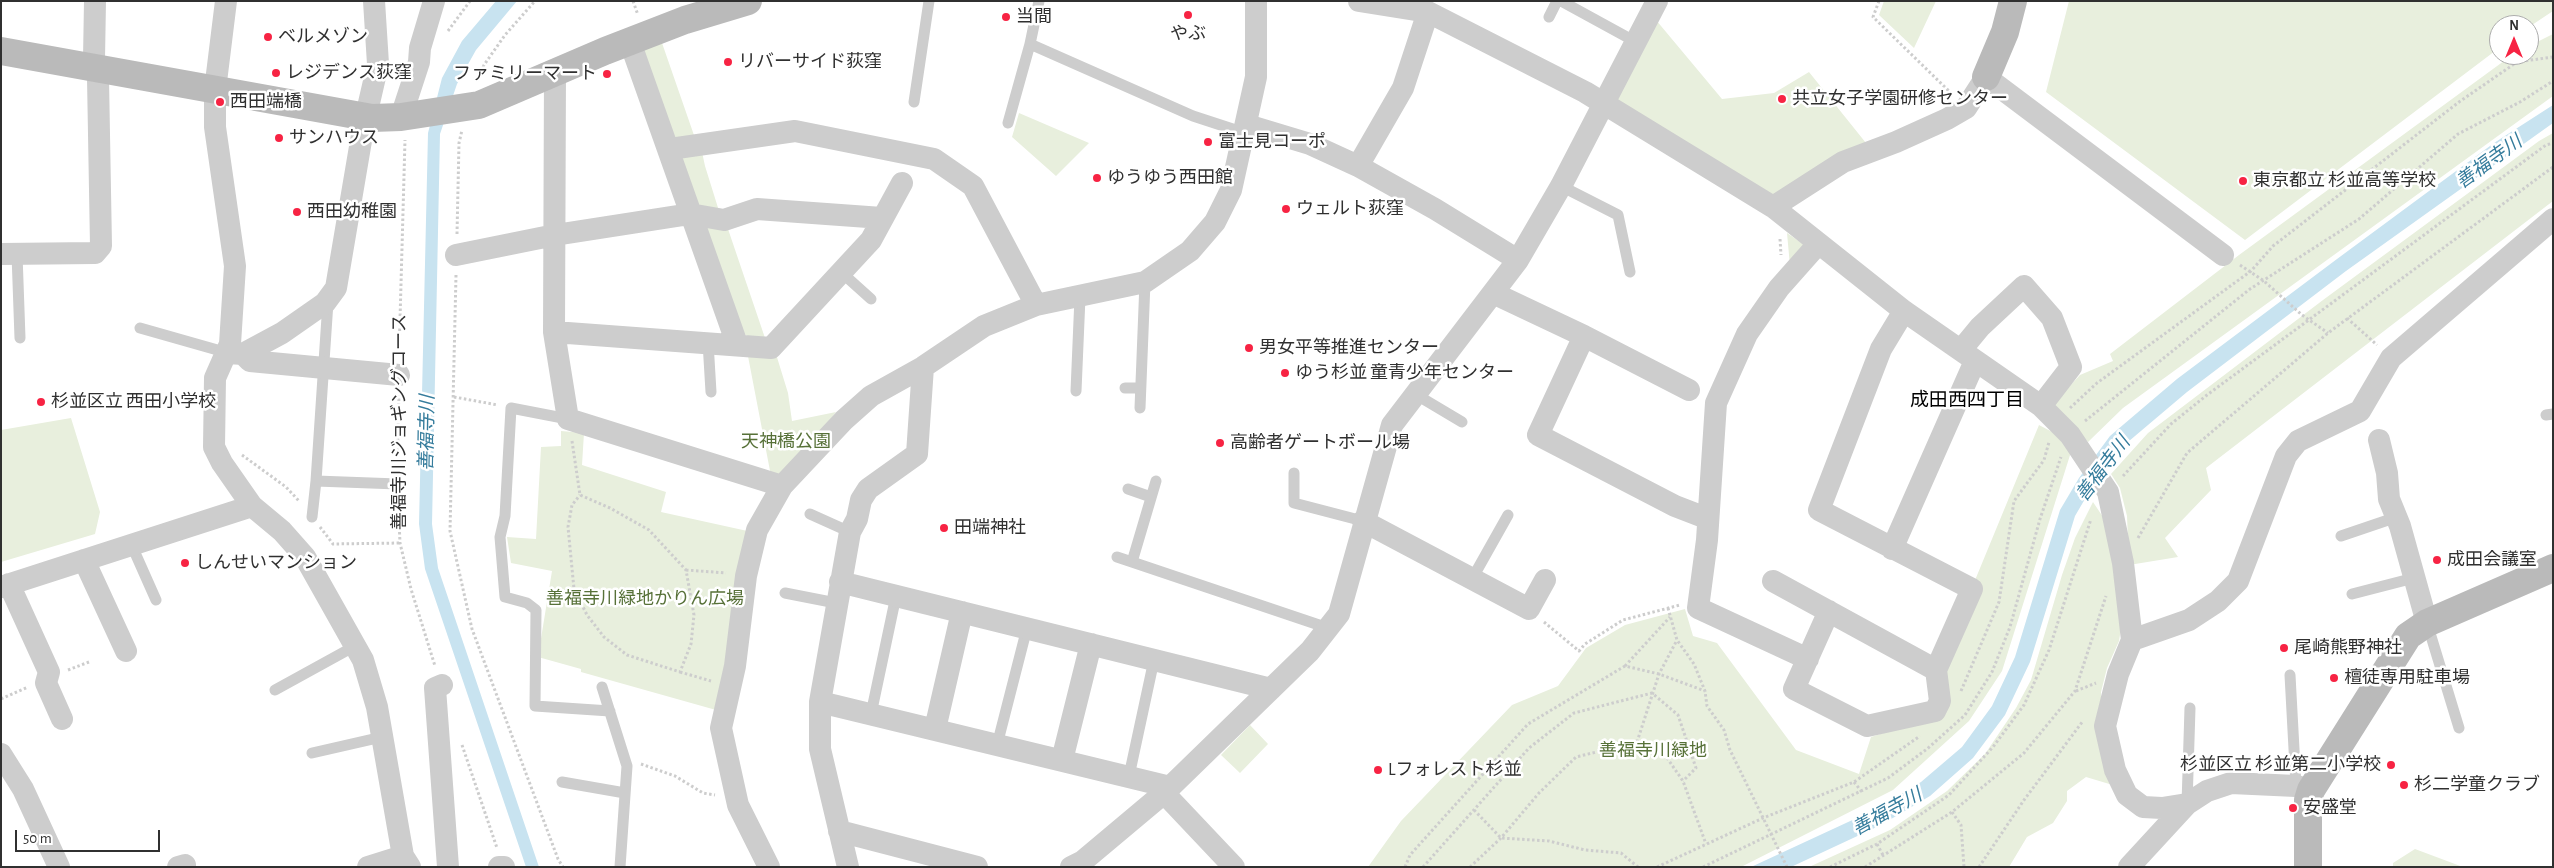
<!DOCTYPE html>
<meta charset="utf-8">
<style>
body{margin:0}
#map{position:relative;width:2554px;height:868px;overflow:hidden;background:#fff;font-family:"Alegreya Sans",sans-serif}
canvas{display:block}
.frame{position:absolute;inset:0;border:2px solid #303030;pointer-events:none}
.north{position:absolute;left:2489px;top:15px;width:50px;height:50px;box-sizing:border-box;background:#fff;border:1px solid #acacac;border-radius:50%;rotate:0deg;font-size:14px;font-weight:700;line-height:20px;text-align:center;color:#303030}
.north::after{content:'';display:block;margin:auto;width:18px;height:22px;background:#f72343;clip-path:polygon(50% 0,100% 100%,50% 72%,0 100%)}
.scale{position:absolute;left:15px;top:830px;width:145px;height:22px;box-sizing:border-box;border:2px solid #303030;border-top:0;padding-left:6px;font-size:15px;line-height:18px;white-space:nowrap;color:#303030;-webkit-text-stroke:4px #fff;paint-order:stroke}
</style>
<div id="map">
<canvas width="2554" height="868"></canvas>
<div class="frame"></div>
<div class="north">N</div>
<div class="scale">50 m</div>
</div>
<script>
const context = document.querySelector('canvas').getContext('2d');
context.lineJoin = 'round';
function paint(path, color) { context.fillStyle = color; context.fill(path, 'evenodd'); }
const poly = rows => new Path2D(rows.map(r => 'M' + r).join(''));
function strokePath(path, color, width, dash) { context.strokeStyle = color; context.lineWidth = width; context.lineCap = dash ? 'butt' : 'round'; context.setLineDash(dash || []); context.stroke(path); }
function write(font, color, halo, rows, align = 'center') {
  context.font = font + ' "Alegreya Sans","Noto Sans JP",sans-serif'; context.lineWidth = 5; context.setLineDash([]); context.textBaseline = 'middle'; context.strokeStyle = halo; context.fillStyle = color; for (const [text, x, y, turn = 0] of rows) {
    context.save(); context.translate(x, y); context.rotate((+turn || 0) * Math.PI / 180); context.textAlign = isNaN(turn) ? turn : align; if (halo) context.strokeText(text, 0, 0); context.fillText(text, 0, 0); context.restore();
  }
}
const green = poly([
 [1884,1,1936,1,1914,48,1879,15],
 [2069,1,2553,1,2553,11,2529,27,2499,25,2499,48,2245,240,2046,92],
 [1656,20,1722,99,1774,93,1809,72,1866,143,1770,197,1620,104,1615,94],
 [2553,34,2553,96,2123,408,2088,442,2053,404,2080,375,2113,361,2110,354,2239,255,2508,58,2513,55,2529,55,2529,46],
 [662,43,696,141,679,144,669,135,640,51],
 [1019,113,1089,143,1056,176,1012,137],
 [2553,133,2553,201,2206,468,2211,490,2165,538,2178,557,2129,565,2127,516,2120,488,2111,474,2148,433,2323,300,2539,141],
 [702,152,705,166,719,211,695,207,679,161,684,155],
 [713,226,728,229,765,338,755,339,739,332,705,229],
 [1787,233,1806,246,1790,266],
 [747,351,776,354,788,393,792,421,836,412,785,477,771,476],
 [71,418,100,512,95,534,1,562,1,430],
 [2039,425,2058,435,2071,452,2002,671,1969,721,1893,790,1741,867,1368,867,1401,821,1512,705,1558,686,1586,648,1625,625,1685,609,1693,636,1717,643,1796,750,1859,774,1871,737,1946,713,1938,670],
 [561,431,584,433,582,465,666,492,661,512,752,532,716,710,581,672,581,669,538,657,552,571,511,563,507,537,536,539,541,447,561,446],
 [2093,502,2109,526,2123,616,2119,641,2107,668,2101,692,2102,723,2116,786,2086,777,2067,791,2067,801,2053,823,2027,837,2009,867,1809,867,1890,830,1947,791,1985,754,2016,708,2031,680,2062,575,2075,538],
 [1250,725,1268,744,1240,773,1221,755],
 [2415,849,2463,867,2393,867,2393,863]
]);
const water = poly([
 [496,1,517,1,476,50,457,84,440,134,432,524,438,568,539,867,526,867,425,569,419,524,428,133,442,78,462,41],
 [2553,105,2553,123,2346,271,2187,392,2122,447,2092,487,2075,516,2030,662,2005,715,1973,758,1930,796,1881,825,1791,867,1751,867,1874,810,1921,782,1962,747,1992,706,2015,657,2060,510,2079,478,2110,436,2177,379,2337,259,2494,143]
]);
const path = poly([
 [633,1,638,15],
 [1879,1,1873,17,1952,94],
 [448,31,470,1],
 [477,81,484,65,505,35,535,1],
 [457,234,459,143,462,130],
 [1780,239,1781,255],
 [2240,265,2264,281,2302,315,2328,333],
 [456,275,450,531,472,629,558,859,563,867],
 [2347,318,2377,345],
 [399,356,405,140],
 [454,397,498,405],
 [2070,408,2097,383,2251,271,2273,246,2459,102,2517,62,2553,57],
 [2085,421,2250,289,2359,219,2458,134,2520,102,2553,81],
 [572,441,580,495,610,508,649,530,686,570,694,615,691,644,680,672,627,655,604,637,587,615,574,589,568,527,572,505,580,495],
 [242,455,286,487,299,501],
 [397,471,399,395],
 [2123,476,2171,424,2207,395,2546,145,2553,143],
 [398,497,400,543,411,589,435,666],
 [320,527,333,544,400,543],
 [2138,538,2187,453,2328,333,2553,167],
 [686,570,726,573],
 [1668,608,1677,640,1694,664,1705,691,1707,706,1724,730,1730,750,1787,867],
 [1544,622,1579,651,1585,644,1623,620,1680,605],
 [1625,666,1670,617],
 [68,670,89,662],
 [680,672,711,681],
 [1961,691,1999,602,2014,501,2044,460,2049,442],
 [2076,691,2096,683],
 [1,699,28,687],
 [1637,742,1659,674,1677,640],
 [462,745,497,848],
 [641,764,675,776,703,793,715,795],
 [1854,782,1862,792],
 [1474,810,1501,838,1549,841,1585,850,1621,853,1638,867],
 [1952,812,1961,825,1964,867],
 [1877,844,1884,857],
 [1405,867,1410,855,1528,724,1625,666,1659,674,1705,691],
 [1423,867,1529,748,1574,713,1652,693,1678,715,1696,768,1683,781],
 [1470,867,1501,838,1539,793,1576,757,1637,742,1665,755,1683,781,1706,844],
 [1657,867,1763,818,1854,782,1920,736],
 [1703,867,1888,778,1927,749,1965,715,1992,672,2010,627,2040,519,2061,457],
 [1830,867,1877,844,1949,795,1993,747,2024,705,2049,650,2091,519],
 [1865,867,1952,812,2024,753,2075,691,2106,596],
 [1979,867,2024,800,2083,721]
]);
const lane = poly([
 [1561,1,1636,42],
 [1549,17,1557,1],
 [1030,44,1193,116,1245,133],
 [914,102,929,1],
 [1008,123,1030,44,1039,1],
 [1561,186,1618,215,1630,272],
 [17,254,20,338],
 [841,272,871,299],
 [328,302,316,481,398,484],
 [140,328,228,353],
 [708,342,711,392],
 [1125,388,1140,388],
 [1076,391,1080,297],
 [1415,394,1462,422],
 [1140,408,1145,282],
 [2546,415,2553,414],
 [568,419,511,408,505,516,500,537,505,597,527,603,536,610,535,706,610,711],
 [1294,473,1294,503,1363,521],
 [1156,481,1132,562,1328,628],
 [1128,489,1151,497],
 [810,514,850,532],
 [312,517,316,481],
 [2341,536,2397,517],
 [132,546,156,600],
 [1117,557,1132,562],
 [1472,579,1508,515],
 [785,593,836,603],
 [2352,594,2414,578],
 [2427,623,2459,728],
 [2290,675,2296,786],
 [602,687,627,766,620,867],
 [275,690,355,646],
 [871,714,896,596],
 [997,745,1027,628],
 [312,753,382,737],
 [1129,776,1154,660],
 [562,782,625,793],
 [2187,804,2190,708]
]);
const street = poly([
 [226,1,215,90,215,127,235,266,230,344,215,378,214,447,222,463,252,506,282,531,305,557,363,660,377,707,403,856,410,867],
 [1359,1,1428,12,1585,92,1773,207,1904,311,2041,406,2070,435,2108,492,2123,563,2132,640,2118,674,2105,726,2115,770,2127,795,2143,807,2162,808,2187,804,2207,791,2231,783,2296,786,2311,790],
 [1428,12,1403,88,1358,166,1435,209,1518,260],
 [630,42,737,344],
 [555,72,554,332,568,419,782,486],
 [401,117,419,62,420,48,434,1],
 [1247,125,1310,144,1358,166],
 [670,149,795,131,934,159,973,186,1036,305],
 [1773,207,1843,162,1896,142,1947,119,1966,108,1986,77,2223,255],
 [1,254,95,253,101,246,98,78,94,59,95,1],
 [456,255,555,235,690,214,724,220,757,209,882,218],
 [1493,293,1584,336,1538,435,1675,506,1701,516,1708,516],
 [554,332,771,348,871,240,902,183],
 [1584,336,1689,390],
 [1961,350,1980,327,2024,286,2052,318,2071,367,2041,406],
 [228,353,243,354,282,333,325,303,336,288,363,129,378,64,374,1],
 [243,354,250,361,399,375],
 [2379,440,2387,473,2389,499,2400,526,2427,623],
 [1363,521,1529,609,1545,580],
 [1892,549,1975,361],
 [84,560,126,651],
 [1773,581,1936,670],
 [840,582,1271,689],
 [9,584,49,672,46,683,62,719],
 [1,587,252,506],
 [1829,611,1794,689,1867,726,1935,711,1940,701,1936,670,1972,589,1819,510,1881,349,1904,311],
 [2132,640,2189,620,2218,601,2238,581,2286,456,2298,441,2360,411,2391,358,2553,219],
 [1808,659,1698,608,1707,540,1716,403,1747,334,1779,288,1818,244],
 [442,685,435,688,448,867],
 [820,702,1170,787],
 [935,729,962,612],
 [1,754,23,789,59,867],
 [1062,760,1091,644],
 [1164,793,1234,867],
 [839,831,977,867],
 [178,867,185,865],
 [368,867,403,856],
 [499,867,504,867],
 [769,867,738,805,721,728,735,666,746,576,757,530,782,486,844,420,871,396,923,367,984,326,1036,305,1145,282,1190,251,1215,222,1231,190,1256,77,1256,1],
 [848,867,820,749,820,702,850,532,857,519,861,500,868,489,917,454,923,367],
 [1071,867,1083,861,1164,793,1310,651,1339,614,1392,425,1518,260,1561,186,1657,1],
 [2129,867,2187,804]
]);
const secondary = poly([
 [1,51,372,118,401,117,479,105,605,51,685,20,748,1],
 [1986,77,2005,32,2013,1],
 [2308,867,2308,800,2311,790,2408,636,2427,623,2553,568]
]);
const markers = [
 [1188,15,5,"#f72343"],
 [1006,17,5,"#f72343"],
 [268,37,5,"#f72343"],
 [728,62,5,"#f72343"],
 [276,73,5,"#f72343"],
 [607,74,5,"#f72343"],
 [1782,99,5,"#f72343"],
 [220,102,5,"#f72343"],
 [279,138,5,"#f72343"],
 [1208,142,5,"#f72343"],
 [1097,178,5,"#f72343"],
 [2243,181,5,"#f72343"],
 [1286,209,5,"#f72343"],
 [297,212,5,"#f72343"],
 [1249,348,5,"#f72343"],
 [1285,373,5,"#f72343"],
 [41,402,5,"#f72343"],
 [1220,443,5,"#f72343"],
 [944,528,5,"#f72343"],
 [2437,560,5,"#f72343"],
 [185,563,5,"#f72343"],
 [2284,648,5,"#f72343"],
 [2334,678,5,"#f72343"],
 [2391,765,5,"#f72343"],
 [1378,770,5,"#f72343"],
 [2404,785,5,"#f72343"],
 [2293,808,5,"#f72343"]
];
const poiNames = [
 ["当間",1016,17],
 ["やぶ",1188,34,"center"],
 ["ベルメゾン",278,37],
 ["リバーサイド荻窪",738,62],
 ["レジデンス荻窪",286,73],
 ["ファミリーマート",597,74,"right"],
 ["共立女子学園研修センター",1792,99],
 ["西田端橋",230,102],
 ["サンハウス",289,138],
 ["富士見コーポ",1218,142],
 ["ゆうゆう西田館",1107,178],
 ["東京都立 杉並高等学校",2253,181],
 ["ウェルト荻窪",1296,209],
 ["西田幼稚園",307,212],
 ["男女平等推進センター",1259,348],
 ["ゆう杉並 童青少年センター",1295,373],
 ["杉並区立 西田小学校",51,402],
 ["高齢者ゲートボール場",1230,443],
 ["田端神社",954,528],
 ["成田会議室",2447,560],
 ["しんせいマンション",195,563],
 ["尾崎熊野神社",2294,648],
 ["檀徒専用駐車場",2344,678],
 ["杉並区立 杉並第二小学校",2381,765,"right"],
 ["Lフォレスト杉並",1388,770],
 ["杉二学童クラブ",2414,785],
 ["安盛堂",2303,808]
];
const streetNames = [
 ["善福寺川ジョギングコース",400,422,-90]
];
const parkNames = [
 ["天神橋公園",786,442],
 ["善福寺川緑地かりん広場",645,599],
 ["善福寺川緑地",1653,751]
];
const waterNames = [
 ["善福寺川",2489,162,-36],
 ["善福寺川",427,433,-89],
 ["善福寺川",2103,469,-53],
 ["善福寺川",1887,812,-29]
];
const neighbourhoodNames = [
 ["成田西四丁目",1967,400]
];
paint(green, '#e8efdd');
paint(water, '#c8e3f0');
strokePath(path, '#cdcdcd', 3, [2.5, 2.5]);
strokePath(lane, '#cdcdcd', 11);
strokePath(street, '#cdcdcd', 22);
strokePath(secondary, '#bababa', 28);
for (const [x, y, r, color] of markers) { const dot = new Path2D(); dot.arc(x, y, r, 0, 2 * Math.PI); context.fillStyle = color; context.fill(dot); strokePath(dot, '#fff', 2); }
write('18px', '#303030', '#fff', poiNames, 'left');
write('18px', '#303030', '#fff', streetNames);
write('18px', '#577138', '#fff', parkNames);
write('italic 19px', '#357c9c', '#fff', waterNames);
write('19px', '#000', '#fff', neighbourhoodNames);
</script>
